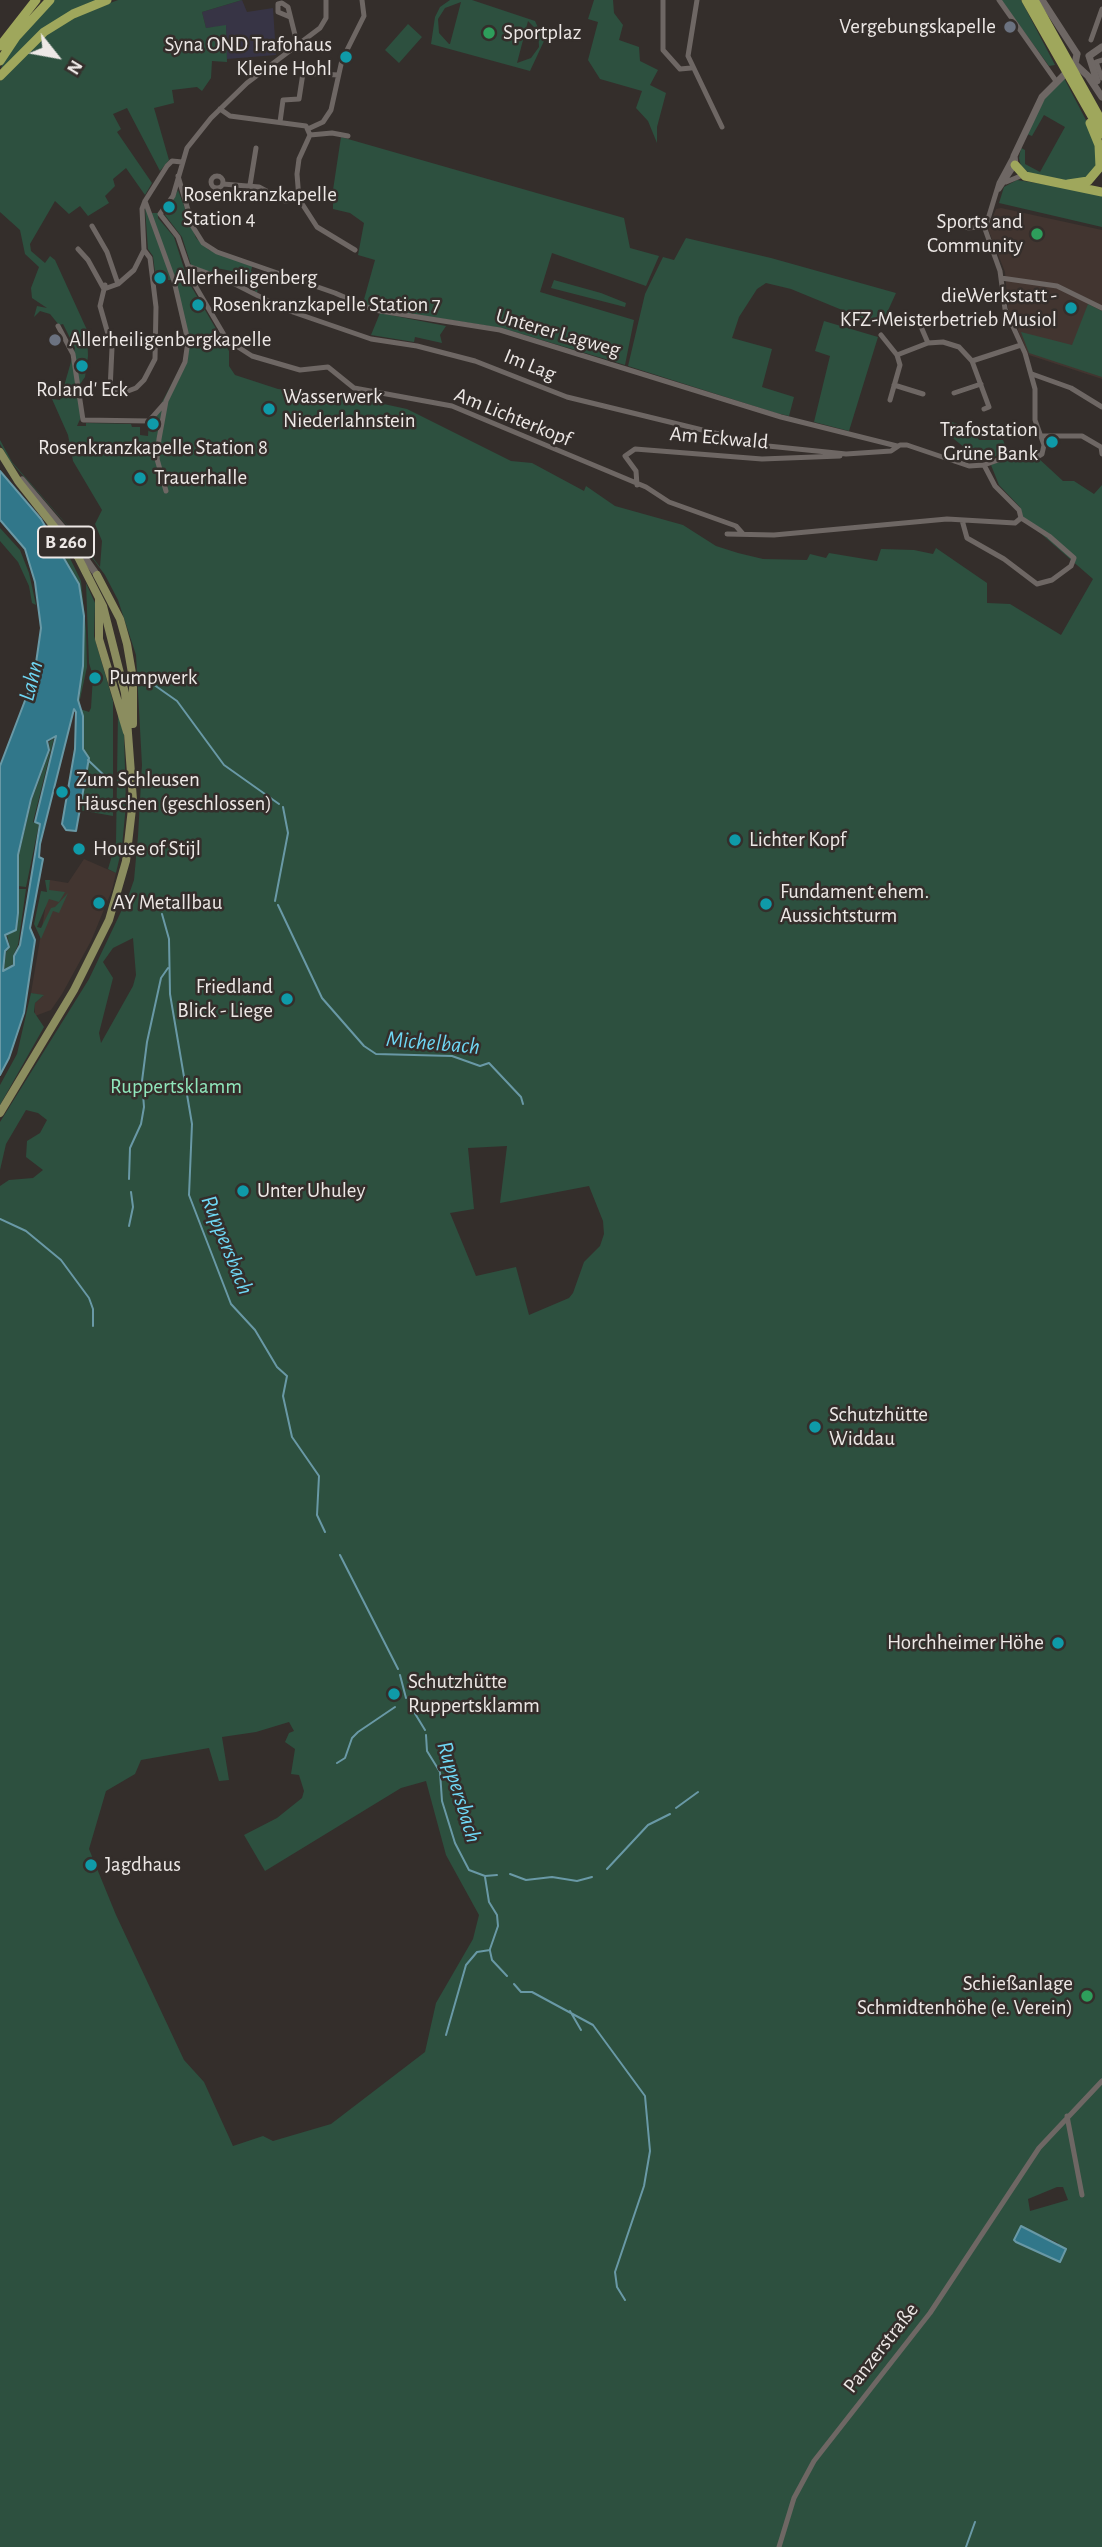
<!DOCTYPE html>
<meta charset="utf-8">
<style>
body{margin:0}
#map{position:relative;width:1102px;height:2547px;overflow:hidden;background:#342e2b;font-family:"Alegreya Sans",sans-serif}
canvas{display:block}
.north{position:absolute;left:21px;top:21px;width:70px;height:70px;-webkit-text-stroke:5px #342e2b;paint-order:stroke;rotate:121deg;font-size:19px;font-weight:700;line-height:28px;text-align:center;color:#ede8e6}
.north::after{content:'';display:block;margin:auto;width:24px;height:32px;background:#ede8e6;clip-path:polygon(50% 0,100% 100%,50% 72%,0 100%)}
</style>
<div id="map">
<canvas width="1102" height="2547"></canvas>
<div class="north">N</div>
</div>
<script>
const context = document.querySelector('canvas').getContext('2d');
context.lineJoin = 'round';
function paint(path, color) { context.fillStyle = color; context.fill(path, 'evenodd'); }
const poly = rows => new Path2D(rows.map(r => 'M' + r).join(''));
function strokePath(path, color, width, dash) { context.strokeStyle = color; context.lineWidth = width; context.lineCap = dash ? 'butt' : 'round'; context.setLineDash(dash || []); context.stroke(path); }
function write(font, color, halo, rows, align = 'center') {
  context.font = font + ' "Alegreya Sans",sans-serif'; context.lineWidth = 5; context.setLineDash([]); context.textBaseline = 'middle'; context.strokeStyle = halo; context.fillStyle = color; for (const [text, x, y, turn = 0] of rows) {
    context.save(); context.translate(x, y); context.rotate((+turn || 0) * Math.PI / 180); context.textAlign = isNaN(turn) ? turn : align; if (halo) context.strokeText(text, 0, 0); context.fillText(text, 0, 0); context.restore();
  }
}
const built = poly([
 [1001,208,1102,230,1102,379,1029,355,1008,308,1005,272,988,229,996,209],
 [84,859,116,873,112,890,91,941,62,994,51,1010,35,1016,35,1003,43,996,31,993,50,880,68,883]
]);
const education = poly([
 [242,0,247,12,273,8,276,55,227,59,226,26,206,28,202,12]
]);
const green = poly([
 [54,0,102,0,74,12,0,72,3,62,18,39],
 [118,0,242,0,202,12,206,28,226,25,227,62,212,61,211,78,202,91,197,87,172,90,174,103,154,108,169,160,160,171,127,108,113,114,121,129,117,132,152,183,145,195,126,168,113,179,115,186,105,196,109,203,88,216,80,206,69,214,55,201,30,244,31,251,45,263,50,256,55,260,87,330,88,356,85,377,78,387,81,417,77,426,86,426,86,423,131,424,132,427,140,427,140,435,148,436,149,420,160,406,183,362,186,343,172,280,156,280,153,256,148,249,145,208,149,213,158,213,158,218,174,237,188,281,229,351,229,366,235,375,278,389,351,397,407,409,511,461,532,463,584,491,586,486,615,506,683,525,716,546,738,553,763,559,807,560,810,554,826,558,829,553,877,561,881,549,914,550,933,554,936,548,987,583,987,603,1010,604,1061,635,1093,579,1023,518,1020,507,999,485,991,465,1009,457,1037,457,1063,481,1074,481,1094,494,1102,485,1102,2547,0,2547,0,1186,9,1180,33,1178,43,1170,26,1157,27,1141,40,1133,47,1120,38,1113,26,1110,6,1144,0,1170,0,1122,89,979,128,897,134,880,138,836,142,765,136,655,118,600,105,575,73,532,10,461,0,444,0,440,12,462,75,534,100,567,102,541,95,524,102,510,73,461,68,435,52,399,60,400,75,348,63,324,59,325,50,314,40,311,34,317,37,306,47,308,32,298,31,288,39,267,25,254,20,230,0,212,0,81,27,51,54,30,79,15],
 [133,938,136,975,133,986,101,1043,99,1033,113,978,103,962,113,948],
 [507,1146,500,1203,589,1186,603,1221,604,1234,600,1246,584,1262,573,1293,569,1298,529,1315,516,1267,476,1276,450,1213,474,1209,468,1148],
 [289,1722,294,1731,289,1733,285,1742,295,1749,291,1774,299,1775,304,1791,302,1798,277,1818,244,1835,265,1871,401,1788,426,1781,446,1855,479,1915,473,1939,436,2003,425,2052,331,2124,273,2141,263,2136,233,2146,204,2082,184,2060,116,1915,89,1849,106,1791,135,1774,141,1760,209,1748,219,1781,229,1780,222,1737,256,1732],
 [1057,2187,1063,2187,1068,2200,1030,2211,1028,2199],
 [1021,2226,1058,2243,1060,2262,1016,2242],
 [450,0,472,0,535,21,544,41,530,71,431,44,435,17,440,7],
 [461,2,450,44,449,44,439,33,438,19,445,8],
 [528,21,538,31,539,47,531,58,517,63],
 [594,0,613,0,614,13,623,25,619,40,639,47,640,61,658,70,650,85,666,93,657,127,657,143,648,121,636,108,642,91,600,79,588,60,598,22,588,19],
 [1001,0,1021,0,1055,65,1049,66],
 [408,24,422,37,399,63,385,50],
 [1064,78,1087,122,1099,156,1092,176,1074,182,1029,173,1021,166,1019,158,1021,148,1025,150,1025,164,1040,172,1065,127,1044,115,1032,136,1027,134,1046,96],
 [341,137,624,218,630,248,659,256,646,286,552,253,540,292,634,320,625,365,502,328,374,308,363,303,375,260,358,255,364,223,350,213,333,209,333,190],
 [1017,180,1102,193,1102,227,999,203,1004,187],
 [178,190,196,238,209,250,253,264,251,271,260,275,257,293,237,272,216,268,214,274,191,265,182,237,165,215],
 [686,238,771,258,896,293,881,326,791,289,766,283,757,289,739,317,732,338,772,349,762,387,794,397,789,416,776,413,628,366,645,294,663,257,674,260],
 [554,280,601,293,626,303,625,307,551,288],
 [1088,304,1102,311,1102,377,1029,353,1021,332,1072,345],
 [380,313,446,326,440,335,442,343,415,337,414,342,371,335],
 [824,321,878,337,849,431,814,422,830,356,815,351],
 [946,420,972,429,979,440,1003,440,1008,452,981,461,954,439,942,435],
 [41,519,67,552,81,581,86,630,87,667,79,704,84,616,71,568],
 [0,528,20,550,29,573,36,605,32,603,29,586,18,562,0,541],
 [86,583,95,603,94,636,113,701,113,816,79,810,89,758,83,749,80,709,89,712,91,708,93,676,89,663],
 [118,713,124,735,126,804,122,847,116,873,108,869,116,842],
 [54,738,33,822,39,824,26,887,18,886,19,854,32,799,50,751,49,742],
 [45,880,50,880,49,890,65,892,59,902,49,899,37,927,41,928,51,908,55,907,68,893,59,913,53,911,41,939,34,924,41,891,47,892],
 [18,889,26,889,18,945,13,956,13,964,4,970,6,952,10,947,7,935,17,930],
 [31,993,44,995,35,1003,34,1012,44,1027,0,1105,0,1085,17,1054]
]);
const water = poly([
 [0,471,41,519,79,584,84,616,83,666,78,700,83,716,83,749,89,758,76,831,66,830,62,824,75,749,76,712,74,709,40,844,39,857,43,859,42,864,30,928,35,940,24,1013,9,1058,0,1075,0,766,34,677,41,628,35,582,25,549,0,520,0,471],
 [56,736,35,822,40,824,20,945,14,956,14,965,3,971,5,951,9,947,5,935,16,930,18,913,18,855,31,799,49,750,47,741,56,736],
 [1021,2226,1066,2249,1060,2262,1016,2242,1014,2240,1021,2226]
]);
const stream = poly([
 [140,675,177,701,224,765,279,804],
 [88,760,110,781],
 [275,901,288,833,283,807],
 [278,905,322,998,364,1046,376,1054,452,1056,480,1066,489,1063,521,1097,523,1104],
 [162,914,169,939,170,994,192,1124,189,1195,231,1304,255,1330,277,1367,287,1376,283,1396,292,1437,319,1476,317,1515,325,1532],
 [129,1179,130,1148,141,1124,144,1107,142,1081,147,1042,161,978,168,968],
 [0,1219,26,1231,61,1260,89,1298,93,1309,93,1326],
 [129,1226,133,1207,131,1192],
 [340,1555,398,1669],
 [400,1675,406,1698],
 [411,1707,425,1730],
 [426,1735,427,1751,440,1772,442,1801,455,1843,469,1870,485,1876,497,1875],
 [337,1763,345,1758,352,1738,358,1732,395,1707],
 [676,1808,698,1792],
 [607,1869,648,1825,670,1814],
 [510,1874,526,1880,552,1877,577,1881,592,1877],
 [485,1877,489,1902,497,1915,498,1926,490,1949],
 [490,1951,492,1960,507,1976],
 [514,1984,521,1992,532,1992,593,2025,645,2096,650,2151,644,2186,615,2272,617,2287,625,2300],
 [570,2011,581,2030],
 [446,2035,466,1965,477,1952,490,1950],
 [966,2547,975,2522]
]);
const street = poly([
 [326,0,326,18,320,28,247,83,211,118,187,148,173,196,160,214,178,237,188,266,229,281,284,309,371,339,417,346,475,361,567,397,768,446,846,454,891,451,900,445,907,445,969,466,984,465,1018,453,1037,457,1042,454,1044,445,1035,420,1035,389,1025,353,1005,309,1000,271,985,229,999,183,1013,157],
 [663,0,663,50,680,69,691,68],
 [697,0,688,56,722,127],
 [999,0,1056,81],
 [290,17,278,12,278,4,282,3,288,7,298,47],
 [1091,40,1102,9],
 [1102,60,1096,62,1102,78],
 [220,109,230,116,306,126,310,135,332,133,348,136],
 [280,122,283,100,299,99,303,73,338,75],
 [310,128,323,122,331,110,342,60,364,16,362,0],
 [310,135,299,159,297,174,299,199,317,227,355,250],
 [178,176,193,227,203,243,217,252,335,293,374,310,500,330,781,417,897,446],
 '211 182a6 6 0 1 1 12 0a6 6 0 1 1-12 0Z',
 [1006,182,1023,175],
 [223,184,259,187,285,201,299,199],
 [250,185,256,148],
 [999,189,1015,165],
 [145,201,174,281,188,341,185,362,166,401,159,439,157,459,166,491],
 [947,222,969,228,985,226],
 [92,226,107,252,118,284],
 [78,249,88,260,104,289],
 [190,268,193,282,227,340,252,356,300,370,328,367,354,388,452,406,646,487,669,502,736,526,743,534],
 [1001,278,1057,286,1102,308],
 [105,285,100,306,112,348,110,390],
 [104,289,118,284,134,270,144,250,142,209,145,201,167,166,172,161,182,162],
 [919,322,928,343],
 [58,326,73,354,83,420,149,421,164,404],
 [881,335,897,355,928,343,943,342,959,347,972,361,1021,345],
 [972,361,989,407,984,409],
 [1032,374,1071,388,1102,407],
 [894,385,923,394],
 [104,389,128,391,136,388,144,380,155,359,156,307,150,258,144,250],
 [954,393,981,384],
 [890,400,900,365,897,355],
 [1041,436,1082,436,1101,447,1102,454],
 [637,485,636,471,625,456,635,449,762,459,840,456],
 [962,520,967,538,1004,559,1037,584,1052,580,1071,566,1074,558,1049,536,1021,518],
 [727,534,774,535,947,519,1015,523,1021,518,1019,510,995,486,984,465],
 [1067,2116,1082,2195],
 [779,2547,794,2498,814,2461,930,2313,1039,2148,1102,2081]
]);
const secondary = poly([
 [1042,0,1077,54],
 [1089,56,1097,81],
 [1089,56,1102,47],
 [1075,64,1088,76,1102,97],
 [1015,165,1014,156,1042,97,1075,64,1077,54],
 [22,480,68,534,97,575]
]);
const primary = poly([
 [0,452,18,481,78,557,103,606,125,693,133,800,126,861,109,920,74,990,0,1113],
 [97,575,120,619,127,644,133,679,133,724],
 [99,599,99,639,127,732]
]);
const highway = poly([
 [1026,0,1102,134],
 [1034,0,1102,122],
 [0,46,36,0],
 [0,61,16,37,50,0],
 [0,76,44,32,73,14,107,0],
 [1015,165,1025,176,1102,192],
 [1068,184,1088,181,1100,167,1099,145,1090,123]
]);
const markers = [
 [1010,27,7,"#6b7280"],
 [489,33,7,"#2e9e5b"],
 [346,57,7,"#0f9aa8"],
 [169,207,7,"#0f9aa8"],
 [1037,234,7,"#2e9e5b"],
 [160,278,7,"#0f9aa8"],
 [198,305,7,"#0f9aa8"],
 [1071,308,7,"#0f9aa8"],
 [55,340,7,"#6b7280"],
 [82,366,7,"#0f9aa8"],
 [269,409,7,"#0f9aa8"],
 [153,424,7,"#0f9aa8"],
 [1052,442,7,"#0f9aa8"],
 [140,478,7,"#0f9aa8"],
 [95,678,7,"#0f9aa8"],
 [62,792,7,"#0f9aa8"],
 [735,840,7,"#0f9aa8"],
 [79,849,7,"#0f9aa8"],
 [99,903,7,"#0f9aa8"],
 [766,904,7,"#0f9aa8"],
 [287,999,7,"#0f9aa8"],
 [243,1191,7,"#0f9aa8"],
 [815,1427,7,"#0f9aa8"],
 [1058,1643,7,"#0f9aa8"],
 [394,1694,7,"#0f9aa8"],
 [91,1865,7,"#0f9aa8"],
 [1087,1996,7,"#2e9e5b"]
];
const shields = [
 [66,542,56]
];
const shieldNames = [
 ["B 260",66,542]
];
const poiNames = [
 ["Vergebungskapelle",996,27,"right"],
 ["Sportplaz",503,33],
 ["Syna OND Trafohaus",332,45,"right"],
 ["Kleine Hohl",332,69,"right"],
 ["Rosenkranzkapelle",183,195],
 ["Station 4",183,219],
 ["Sports and",1023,222,"right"],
 ["Community",1023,246,"right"],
 ["Allerheiligenberg",174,278],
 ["dieWerkstatt -",1057,296,"right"],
 ["KFZ-Meisterbetrieb Musiol",1057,320,"right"],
 ["Rosenkranzkapelle Station 7",212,305],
 ["Allerheiligenbergkapelle",69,340],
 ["Roland' Eck",82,390,"center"],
 ["Wasserwerk",283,397],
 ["Niederlahnstein",283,421],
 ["Trafostation",1038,430,"right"],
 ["Grüne Bank",1038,454,"right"],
 ["Rosenkranzkapelle Station 8",153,448,"center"],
 ["Trauerhalle",154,478],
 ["Pumpwerk",109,678],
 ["Zum Schleusen",76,780],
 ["Häuschen (geschlossen)",76,804],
 ["Lichter Kopf",749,840],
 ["House of Stijl",93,849],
 ["Fundament ehem.",780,892],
 ["Aussichtsturm",780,916],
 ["AY Metallbau",113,903],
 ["Friedland",273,987,"right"],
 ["Blick - Liege",273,1011,"right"],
 ["Unter Uhuley",257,1191],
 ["Schutzhütte",829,1415],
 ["Widdau",829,1439],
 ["Horchheimer Höhe",1044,1643,"right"],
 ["Schutzhütte",408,1682],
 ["Ruppertsklamm",408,1706],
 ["Jagdhaus",105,1865],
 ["Schießanlage",1073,1984,"right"],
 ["Schmidtenhöhe (e. Verein)",1073,2008,"right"]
];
const streetNames = [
 ["Unterer Lagweg",558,333,16],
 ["Im Lag",530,365,22],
 ["Am Lichterkopf",513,417,22],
 ["Am Eckwald",719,438,5],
 ["Panzerstraße",881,2348,-52]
];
const parkNames = [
 ["Ruppertsklamm",176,1087]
];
const waterNames = [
 ["Lahn",31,681,-76],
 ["Michelbach",433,1043,5],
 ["Ruppersbach",227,1245,68],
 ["Ruppersbach",459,1792,73]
];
paint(built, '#423530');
paint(education, '#373445');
paint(green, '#2d503f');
paint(water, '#31778a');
strokePath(water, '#6999a6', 2);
strokePath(stream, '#6999a6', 2);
strokePath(street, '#6e6764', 5);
strokePath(secondary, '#6e6764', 7);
strokePath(primary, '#8b8d5f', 8);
strokePath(highway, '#9fa75c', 9);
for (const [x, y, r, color] of markers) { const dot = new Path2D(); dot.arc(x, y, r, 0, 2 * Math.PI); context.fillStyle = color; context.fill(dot); strokePath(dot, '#342e2b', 2.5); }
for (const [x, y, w] of shields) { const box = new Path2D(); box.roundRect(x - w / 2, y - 15.5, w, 31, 5); context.fillStyle = '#342e2b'; context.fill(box); strokePath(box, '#ede8e6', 2); }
write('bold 19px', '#ede8e6', null, shieldNames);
write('21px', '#ede8e6', '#342e2b', poiNames, 'left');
write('21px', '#ede8e6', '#342e2b', streetNames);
write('21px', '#90e7bc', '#342e2b', parkNames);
write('italic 23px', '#6fd7f4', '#342e2b', waterNames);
</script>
